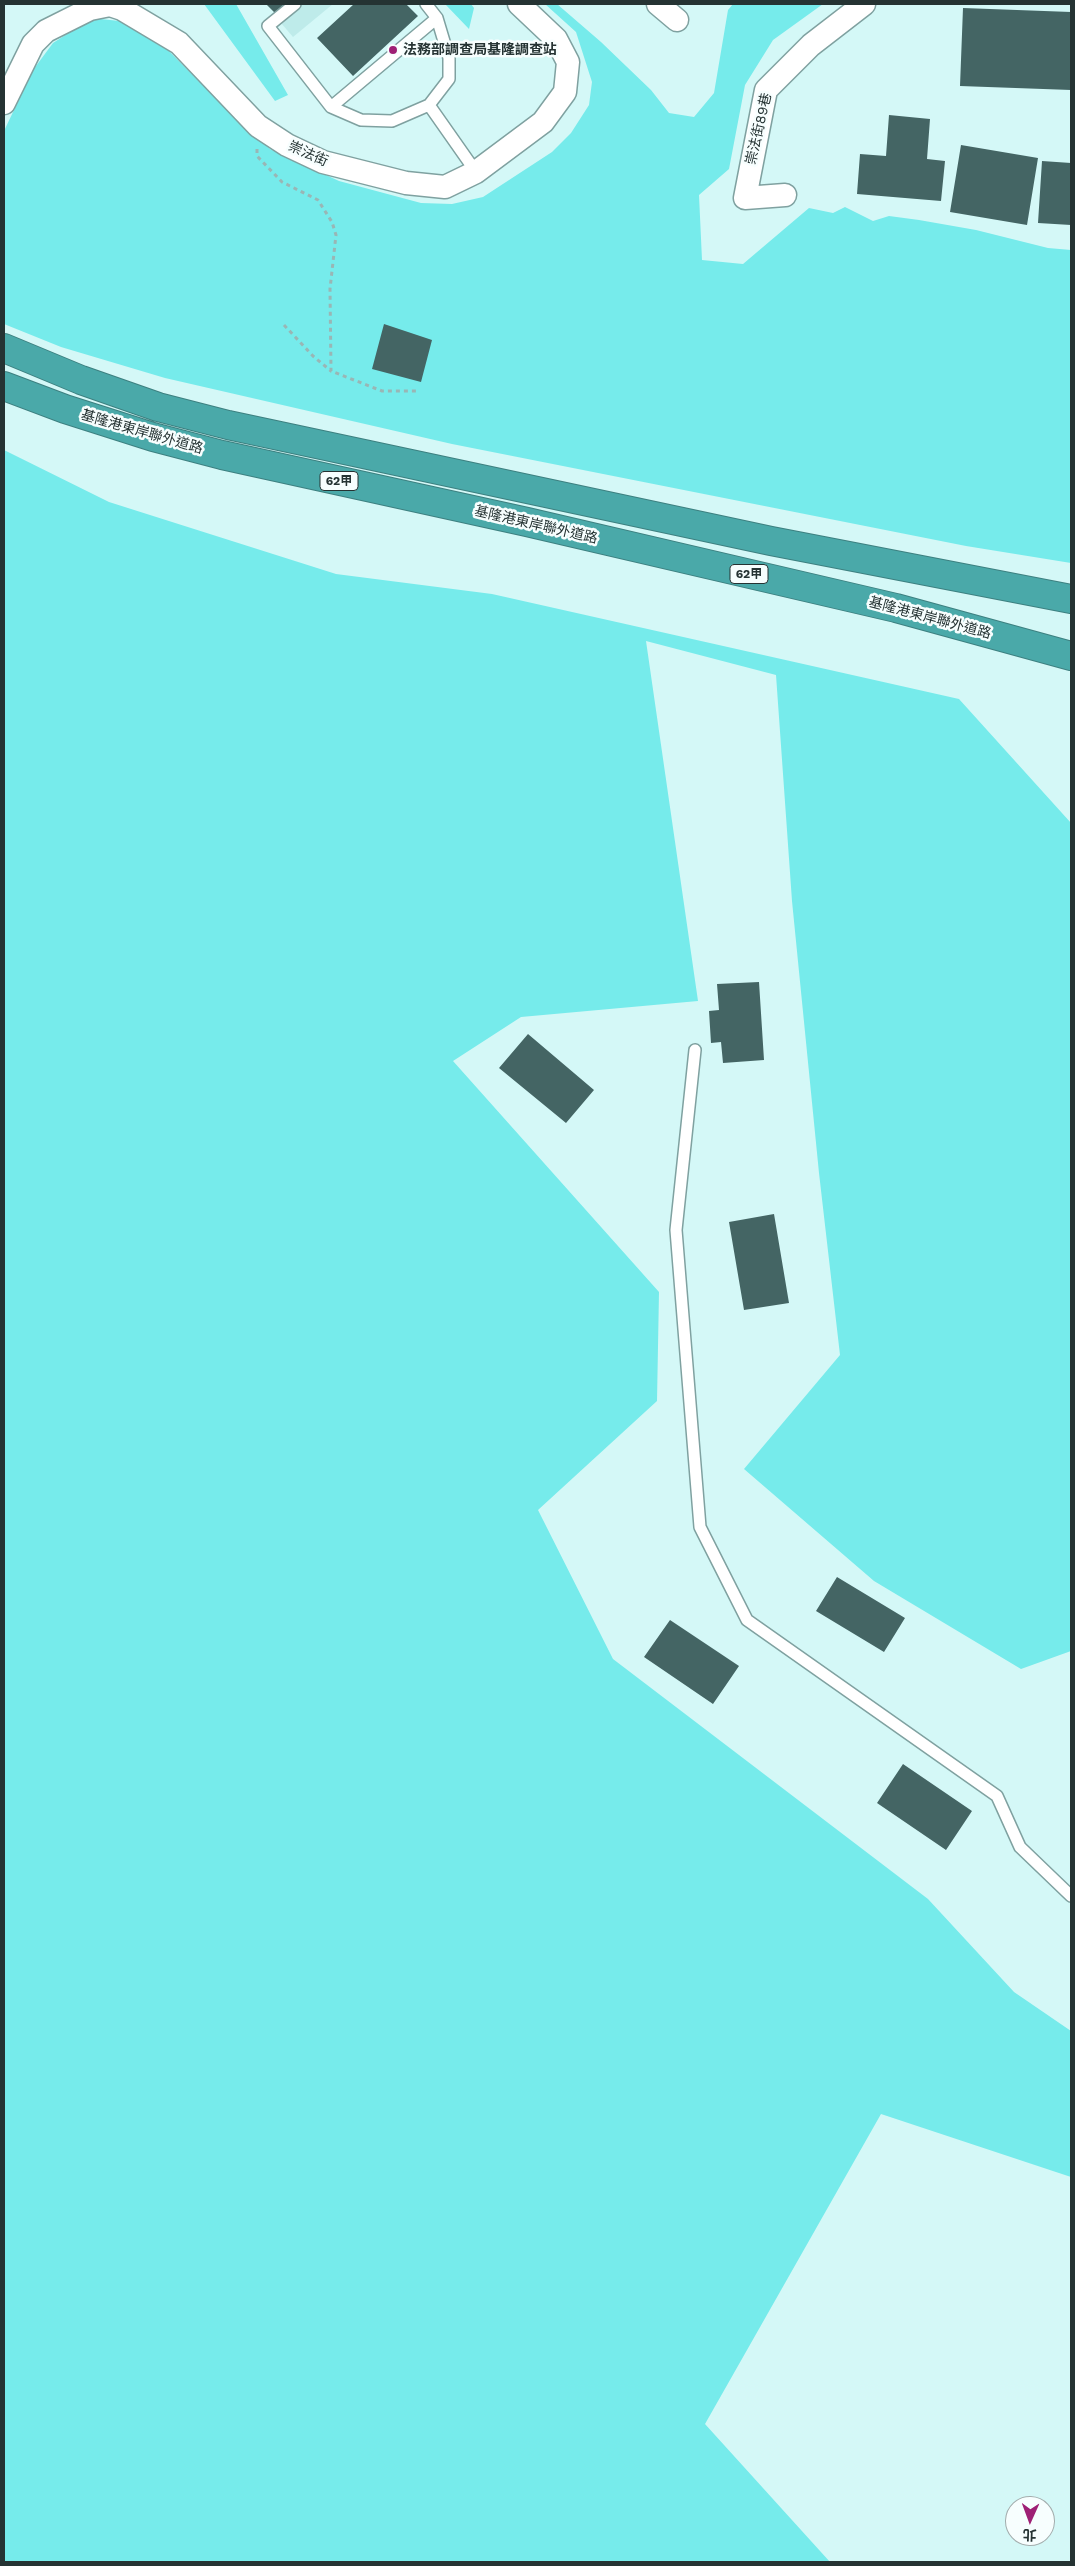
<!DOCTYPE html>
<meta charset="utf-8">
<style>
body{margin:0}
#map{position:relative;width:1075px;height:2566px;overflow:hidden;background:#d4f8f7;font-family:"Work Sans","Noto Sans TC",sans-serif}
canvas{display:block}
.frame{position:absolute;inset:0;border:5px solid #253333;pointer-events:none}
.north{position:absolute;left:1005px;top:2496px;width:50px;height:50px;box-sizing:border-box;background:#f7fefe;border:1px solid #a3adad;border-radius:50%;rotate:182deg;font-size:14px;font-weight:700;line-height:20px;text-align:center;color:#253333}
.north::after{content:'';display:block;margin:auto;width:18px;height:22px;background:#9e2075;clip-path:polygon(50% 0,100% 100%,50% 72%,0 100%)}
</style>
<div id="map">
<canvas width="1075" height="2566"></canvas>
<div class="frame"></div>
<div class="north">北</div>
</div>
<script>
const context = document.querySelector('canvas').getContext('2d');
context.lineJoin = 'round';
function paint(path, color) { context.fillStyle = color; context.fill(path, 'evenodd'); }
const poly = rows => new Path2D(rows.map(r => 'M' + r).join(''));
function strokePath(path, color, width, dash) { context.strokeStyle = color; context.lineWidth = width; context.lineCap = dash ? 'butt' : 'round'; context.setLineDash(dash || []); context.stroke(path); }
function write(font, color, halo, rows, align = 'center') {
  context.font = font + ' "Work Sans","Noto Sans TC",sans-serif'; context.lineWidth = 5; context.setLineDash([]); context.textBaseline = 'middle'; context.strokeStyle = halo; context.fillStyle = color; for (const [text, x, y, turn = 0] of rows) {
    context.save(); context.translate(x, y); context.rotate((+turn || 0) * Math.PI / 180); context.textAlign = isNaN(turn) ? turn : align; if (halo) context.strokeText(text, 0, 0); context.fillText(text, 0, 0); context.restore();
  }
}
const built = poly([
 [303,4,333,4,293,37,281,23]
]);
const green = poly([
 [204,4,236,4,288,95,275,101],
 [445,4,471,4,474,8,469,29],
 [545,4,557,4,601,42,651,90,669,113,694,117,714,93,728,10,733,4,823,4,773,40,745,85,729,169,699,195,702,260,743,264,809,208,833,213,845,207,873,221,889,216,919,220,976,230,1048,248,1071,250,1071,563,966,546,452,444,165,378,61,347,4,324,4,131,33,70,53,43,92,18,119,21,169,51,240,123,270,149,339,181,421,203,452,204,483,197,552,152,571,133,589,105,592,82,576,32],
 [4,450,109,502,336,574,492,594,959,699,1071,823,1071,1651,1021,1669,874,1581,744,1469,840,1355,819,1173,792,901,776,675,646,641,698,1001,521,1017,453,1061,659,1292,657,1401,538,1510,613,1659,928,1899,1014,1992,1071,2031,1071,2177,881,2114,705,2424,830,2562,4,2562]
]);
const building = poly([
 [266,4,286,4,275,13],
 [354,4,406,4,418,16,353,76,317,38],
 [963,8,1071,12,1071,90,960,86],
 [889,115,930,119,927,159,945,161,941,201,857,194,860,154,886,156],
 [961,145,1038,158,1027,225,950,212],
 [1042,161,1071,163,1071,225,1038,223],
 [384,324,432,340,421,382,372,369],
 [759,982,764,1060,723,1063,721,1042,711,1043,709,1011,719,1010,717,984],
 [528,1034,594,1090,566,1123,499,1068],
 [774,1214,789,1303,744,1310,729,1222],
 [837,1577,905,1618,884,1652,816,1611],
 [670,1620,739,1666,713,1704,644,1657],
 [903,1764,972,1811,946,1850,877,1803]
]);
const path = poly([
 [257,149,257,156,282,182,318,200,332,222,336,235,330,289,331,371,382,391,416,391],
 [284,325,313,356,331,371]
]);
const lane = poly([
 [295,4,268,26,331,107,361,120,392,121,429,105,449,79,449,58,437,18,426,4],
 [429,105,476,172],
 [331,107,437,18],
 [695,1050,676,1230,700,1527,747,1620,997,1796,1020,1847,1071,1896]
]);
const street = poly([
 [658,4,677,20],
 [4,103,33,44,46,31,90,9,110,5,122,9,179,43,258,126,287,145,323,162,406,183,445,187,476,172,543,122,565,92,568,62,556,39,519,4],
 [785,195,745,198,766,90,811,45,864,4]
]);
const highway = poly([
 [4,348,81,380,158,407,228,425,771,541,1071,599],
 [4,386,65,409,153,437,222,455,527,522,896,608,1071,656]
]);
const markers = [
 [393,50,5,"#9e2075"]
];
const shields = [
 [339,481,38],
 [749,574,38]
];
const shieldNames = [
 ["62甲",339,481],
 ["62甲",749,574]
];
const poiNames = [
 ["法務部調查局基隆調查站",403,50]
];
const streetNames = [
 ["崇法街89巷",759,129,-77],
 ["崇法街",308,154,24],
 ["基隆港東岸聯外道路",142,432,16],
 ["基隆港東岸聯外道路",536,525,13],
 ["基隆港東岸聯外道路",930,618,15]
];
paint(built, '#beebea');
paint(green, '#76ebeb');
paint(building, '#446564');
strokePath(lane, '#7fa1a0', 14);
strokePath(street, '#7fa1a0', 25);
strokePath(highway, '#3d8080', 30);
strokePath(path, '#99b6b5', 3, [4, 4]);
strokePath(lane, '#fff', 11);
strokePath(street, '#fff', 22);
strokePath(highway, '#4aa9a9', 28);
for (const [x, y, r, color] of markers) { const dot = new Path2D(); dot.arc(x, y, r, 0, 2 * Math.PI); context.fillStyle = color; context.fill(dot); strokePath(dot, '#f7fefe', 2); }
for (const [x, y, w] of shields) { const box = new Path2D(); box.roundRect(x - w / 2, y - 9.5, w, 19, 4); context.fillStyle = '#f7fefe'; context.fill(box); strokePath(box, '#253333', 1); }
write('bold 12px', '#253333', null, shieldNames);
write('bold 14px', '#253333', '#f7fefe', poiNames, 'left');
write('14px', '#253333', '#f7fefe', streetNames);
</script>
